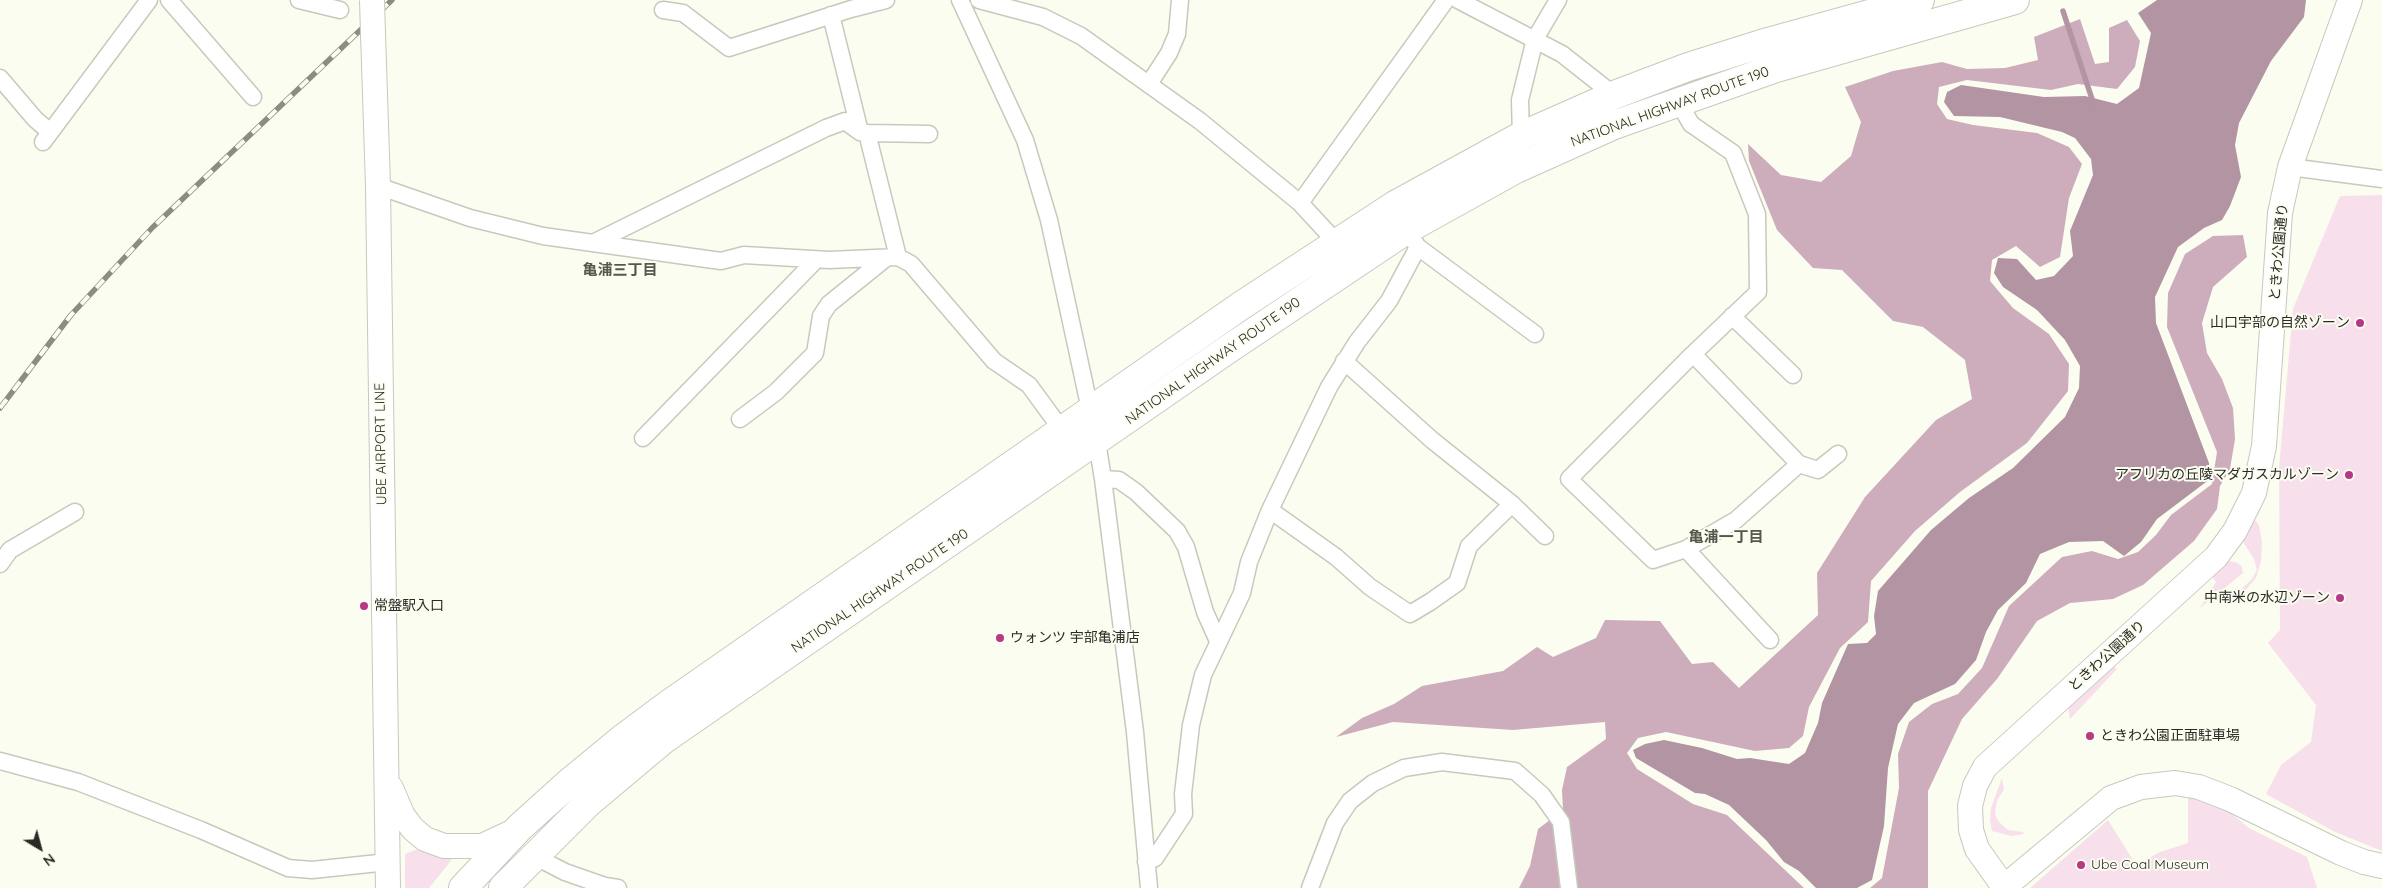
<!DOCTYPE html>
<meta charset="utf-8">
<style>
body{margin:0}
#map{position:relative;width:2382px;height:888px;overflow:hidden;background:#fbfdf0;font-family:Quicksand,sans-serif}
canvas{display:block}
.north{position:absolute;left:15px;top:823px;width:50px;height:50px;-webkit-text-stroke:4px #fbfdf0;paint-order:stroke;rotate:143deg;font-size:14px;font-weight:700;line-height:20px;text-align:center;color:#2a2a26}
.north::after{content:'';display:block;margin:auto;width:18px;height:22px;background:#2a2a26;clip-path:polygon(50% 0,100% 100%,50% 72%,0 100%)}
</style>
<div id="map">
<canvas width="2382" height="888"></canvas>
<div class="north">N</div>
</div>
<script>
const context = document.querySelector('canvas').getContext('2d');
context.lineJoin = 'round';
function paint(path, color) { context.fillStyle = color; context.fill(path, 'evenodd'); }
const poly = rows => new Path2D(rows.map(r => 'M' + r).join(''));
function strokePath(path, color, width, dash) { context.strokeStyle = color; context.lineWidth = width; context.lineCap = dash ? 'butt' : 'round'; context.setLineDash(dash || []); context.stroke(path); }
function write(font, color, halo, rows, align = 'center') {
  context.font = font + ' Quicksand,"Noto Sans JP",sans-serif'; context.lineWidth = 4; context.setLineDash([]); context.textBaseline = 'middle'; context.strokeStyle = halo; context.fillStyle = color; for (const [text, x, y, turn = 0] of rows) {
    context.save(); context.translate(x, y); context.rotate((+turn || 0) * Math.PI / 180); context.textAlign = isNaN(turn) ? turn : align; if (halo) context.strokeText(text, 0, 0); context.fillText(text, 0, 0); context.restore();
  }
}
const green = poly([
 [2382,195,2382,851,2335,832,2266,794,2281,765,2311,742,2316,705,2268,643,2280,630,2279,468,2293,309,2340,196],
 [2255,520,2259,525,2262,542,2261,561,2256,578,2238,599,2235,595,2252,579,2257,570,2254,559,2243,542],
 [2230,561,2238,563,2242,567,2243,573,2200,608,2216,582,2212,576],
 [2113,666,2117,669,2070,719,2068,706],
 [2002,778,2004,790,1997,800,1995,814,1998,821,2008,830,2023,832,2024,834,2012,836,1992,831,1990,820,1991,808],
 [2188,795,2220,804,2249,828,2307,857,2317,888,2030,888,2108,820,2136,865,2160,852,2188,843],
 [418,849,452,858,450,862,429,888,405,888,405,854]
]);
const forest = poly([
 [2080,19,2095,64,2109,62,2109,28,2127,20,2140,41,2135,67,2117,89,2078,84,2051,90,1967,80,1939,87,1937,104,1947,119,1973,125,2037,133,2069,147,2082,164,2069,198,2060,257,2040,267,2016,246,1992,260,1990,281,2013,308,2049,334,2069,364,2068,391,2027,443,1960,492,1915,531,1871,581,1868,622,1840,648,1809,707,1803,736,1789,748,1755,751,1666,732,1638,738,1627,753,1637,769,1693,804,1727,815,1804,888,1519,888,1530,866,1538,829,1563,810,1562,790,1567,767,1606,739,1605,722,1513,730,1393,722,1336,737,1362,718,1394,704,1422,686,1503,671,1537,647,1553,657,1596,638,1605,620,1660,621,1692,664,1713,662,1739,688,1818,615,1817,573,1865,497,1936,420,1972,399,1965,360,1923,327,1893,321,1842,270,1813,268,1777,230,1749,161,1748,144,1781,175,1821,182,1851,156,1861,122,1845,87,1893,71,1942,62,1967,69,2005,68,2038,60,2034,37],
 [2243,235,2247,257,2213,287,2202,323,2207,353,2222,379,2233,408,2235,439,2230,469,2220,486,2217,509,2194,541,2143,585,2113,599,2070,603,2037,621,1997,679,1962,719,1928,791,1928,888,1870,888,1882,878,1899,788,1898,754,1909,722,1932,704,1958,694,1982,668,2009,606,2062,557,2092,551,2118,559,2138,552,2156,535,2171,515,2212,484,2217,452,2167,327,2168,293,2185,254,2213,236]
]);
const water = poly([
 [2157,0,2306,0,2304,17,2271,61,2239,123,2235,145,2241,177,2230,206,2222,220,2204,228,2178,247,2155,297,2156,323,2209,463,2210,479,2157,519,2141,542,2124,556,2103,541,2069,542,2040,554,2026,583,1998,610,1986,632,1976,660,1955,684,1914,703,1898,724,1888,768,1884,826,1872,880,1857,888,1816,888,1799,871,1784,862,1766,840,1729,805,1705,794,1695,793,1636,758,1633,750,1645,744,1664,740,1702,748,1737,759,1750,758,1789,764,1805,753,1818,723,1822,703,1848,644,1867,643,1876,634,1874,616,1878,591,1931,530,1969,498,2013,468,2065,417,2079,388,2080,366,2065,340,2037,310,2003,287,1994,273,1998,258,2017,259,2036,280,2054,276,2073,256,2070,231,2093,175,2091,159,2075,138,2062,132,2000,117,1954,116,1944,102,1947,92,1961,85,2044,97,2085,96,2117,104,2139,88,2151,33,2138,13]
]);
const stream = poly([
 [2063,11,2094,105]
]);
const street = poly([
 [169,0,253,97],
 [299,0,340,10],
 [960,0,1025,140,1049,220,1097,442,1103,479,1135,732,1149,888],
 [979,0,1043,17,1081,36,1200,121,1300,203,1337,243],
 [1458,0,1562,54,1614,95],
 [663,10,683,13,729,48,851,9,886,0],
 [831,15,860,132],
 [0,78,35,119,50,132],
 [1149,84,1169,53,1177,34,1180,0],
 [1678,101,1691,124,1733,153,1757,214,1758,292,1693,354,1569,479,1653,560,1686,549,1736,520,1799,464,1693,354],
 [867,133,929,134],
 [1521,136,1520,100,1535,39,1558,0],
 [43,142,149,0],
 [2290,167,2382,179],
 [378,186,470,218,543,236,721,261,744,255,829,260,898,257,911,264,994,361,1029,385,1067,437],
 [1300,203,1446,0],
 [593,243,826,128,845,121,860,132,867,133,898,257],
 [1418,247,1535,334],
 [1732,316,1793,375],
 [1344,361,1432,440,1512,504,1545,536],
 [740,419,776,392,815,353,821,316,829,304,886,258],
 [643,438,816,260],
 [1799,464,1818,470,1838,454],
 [1103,479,1119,480,1136,492,1177,531,1186,547,1205,612,1218,641],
 [1270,510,1336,557,1370,587,1410,614,1430,602,1457,583,1469,546,1512,504],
 [1686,549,1770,640],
 [0,564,10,550,75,512],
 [0,761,78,782,201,830,288,868,312,870,388,862],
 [534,856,565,872,605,886,618,888],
 [1146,862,1155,858,1184,814,1183,794,1191,725,1203,675,1242,593,1249,562,1270,510,1329,387,1357,342,1389,301,1418,247,1406,230],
 [1310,888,1335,823,1350,801,1373,783,1404,768,1442,762,1515,771,1542,795,1561,822,1569,888]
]);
const secondary = poly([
 [373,34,378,186,388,888],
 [391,788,403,816,413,829,425,839,444,846,482,846,512,832],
 [2004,887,1977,849,1971,830,1970,806,1975,786,1985,767,2216,557,2235,531,2254,493,2264,446,2280,213,2290,167,2350,0],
 [2003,888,2111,798,2141,787,2175,783,2199,787,2230,799,2341,853,2364,862,2382,866]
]);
const highway = poly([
 [463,888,520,827,571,781,622,739,669,704,1242,305,1395,205,1521,136,1614,95,1688,67,1761,44,1920,0],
 [503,888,588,803,663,740,1227,350,1406,230,1516,169,1614,125,1776,68,2015,0]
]);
const rail = poly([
 [0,408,71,315,152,228,392,0]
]);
const secondaryBridge = poly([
 [372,0,373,34]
]);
const markers = [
 [2360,323,5,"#b73884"],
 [2349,475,5,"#b73884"],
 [2340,598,5,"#b73884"],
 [364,606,5,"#b73884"],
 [1000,638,5,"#b73884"],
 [2090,736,5,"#b73884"],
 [2081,865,5,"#b73884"]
];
const streetNames = [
 ["NATIONAL HIGHWAY ROUTE 190",1670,107,-20],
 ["ときわ公園通り",2279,252,-85],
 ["NATIONAL HIGHWAY ROUTE 190",1213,361,-35],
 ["UBE AIRPORT LINE",381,444,-91],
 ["NATIONAL HIGHWAY ROUTE 190",880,591,-34],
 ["ときわ公園通り",2107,656,-42]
];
const poiNames = [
 ["山口宇部の自然ゾーン",2350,323,"right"],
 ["アフリカの丘陵マダガスカルゾーン",2339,475,"right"],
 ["中南米の水辺ゾーン",2330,598,"right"],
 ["常盤駅入口",374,606],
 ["ウォンツ 宇部亀浦店",1010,638],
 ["ときわ公園正面駐車場",2100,736],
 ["Ube Coal Museum",2091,865]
];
const neighbourhoodNames = [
 ["亀浦三丁目",620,270],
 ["亀浦一丁目",1726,537]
];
paint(green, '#f7e0eb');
paint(forest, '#cdadbc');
paint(water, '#b294a2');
strokePath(stream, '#b294a2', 5.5);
strokePath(street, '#c7c9bd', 19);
strokePath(secondary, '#c7c9bd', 26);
strokePath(highway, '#c7c9bd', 30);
strokePath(street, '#fff', 16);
strokePath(secondary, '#fff', 24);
strokePath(highway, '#fff', 28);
strokePath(rail, '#8b8c84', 5.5);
strokePath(rail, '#fbfdf0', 4, [11]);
strokePath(secondaryBridge, '#c7c9bd', 26, []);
strokePath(secondaryBridge, '#fff', 24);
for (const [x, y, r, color] of markers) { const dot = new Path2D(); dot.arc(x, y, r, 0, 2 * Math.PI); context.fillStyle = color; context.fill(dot); strokePath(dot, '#fbfdf0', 2); }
write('14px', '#2a2a26', '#fbfdf0', streetNames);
write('14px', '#2a2a26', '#fbfdf0', poiNames, 'left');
write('bold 15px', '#56584d', '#fbfdf0', neighbourhoodNames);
</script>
